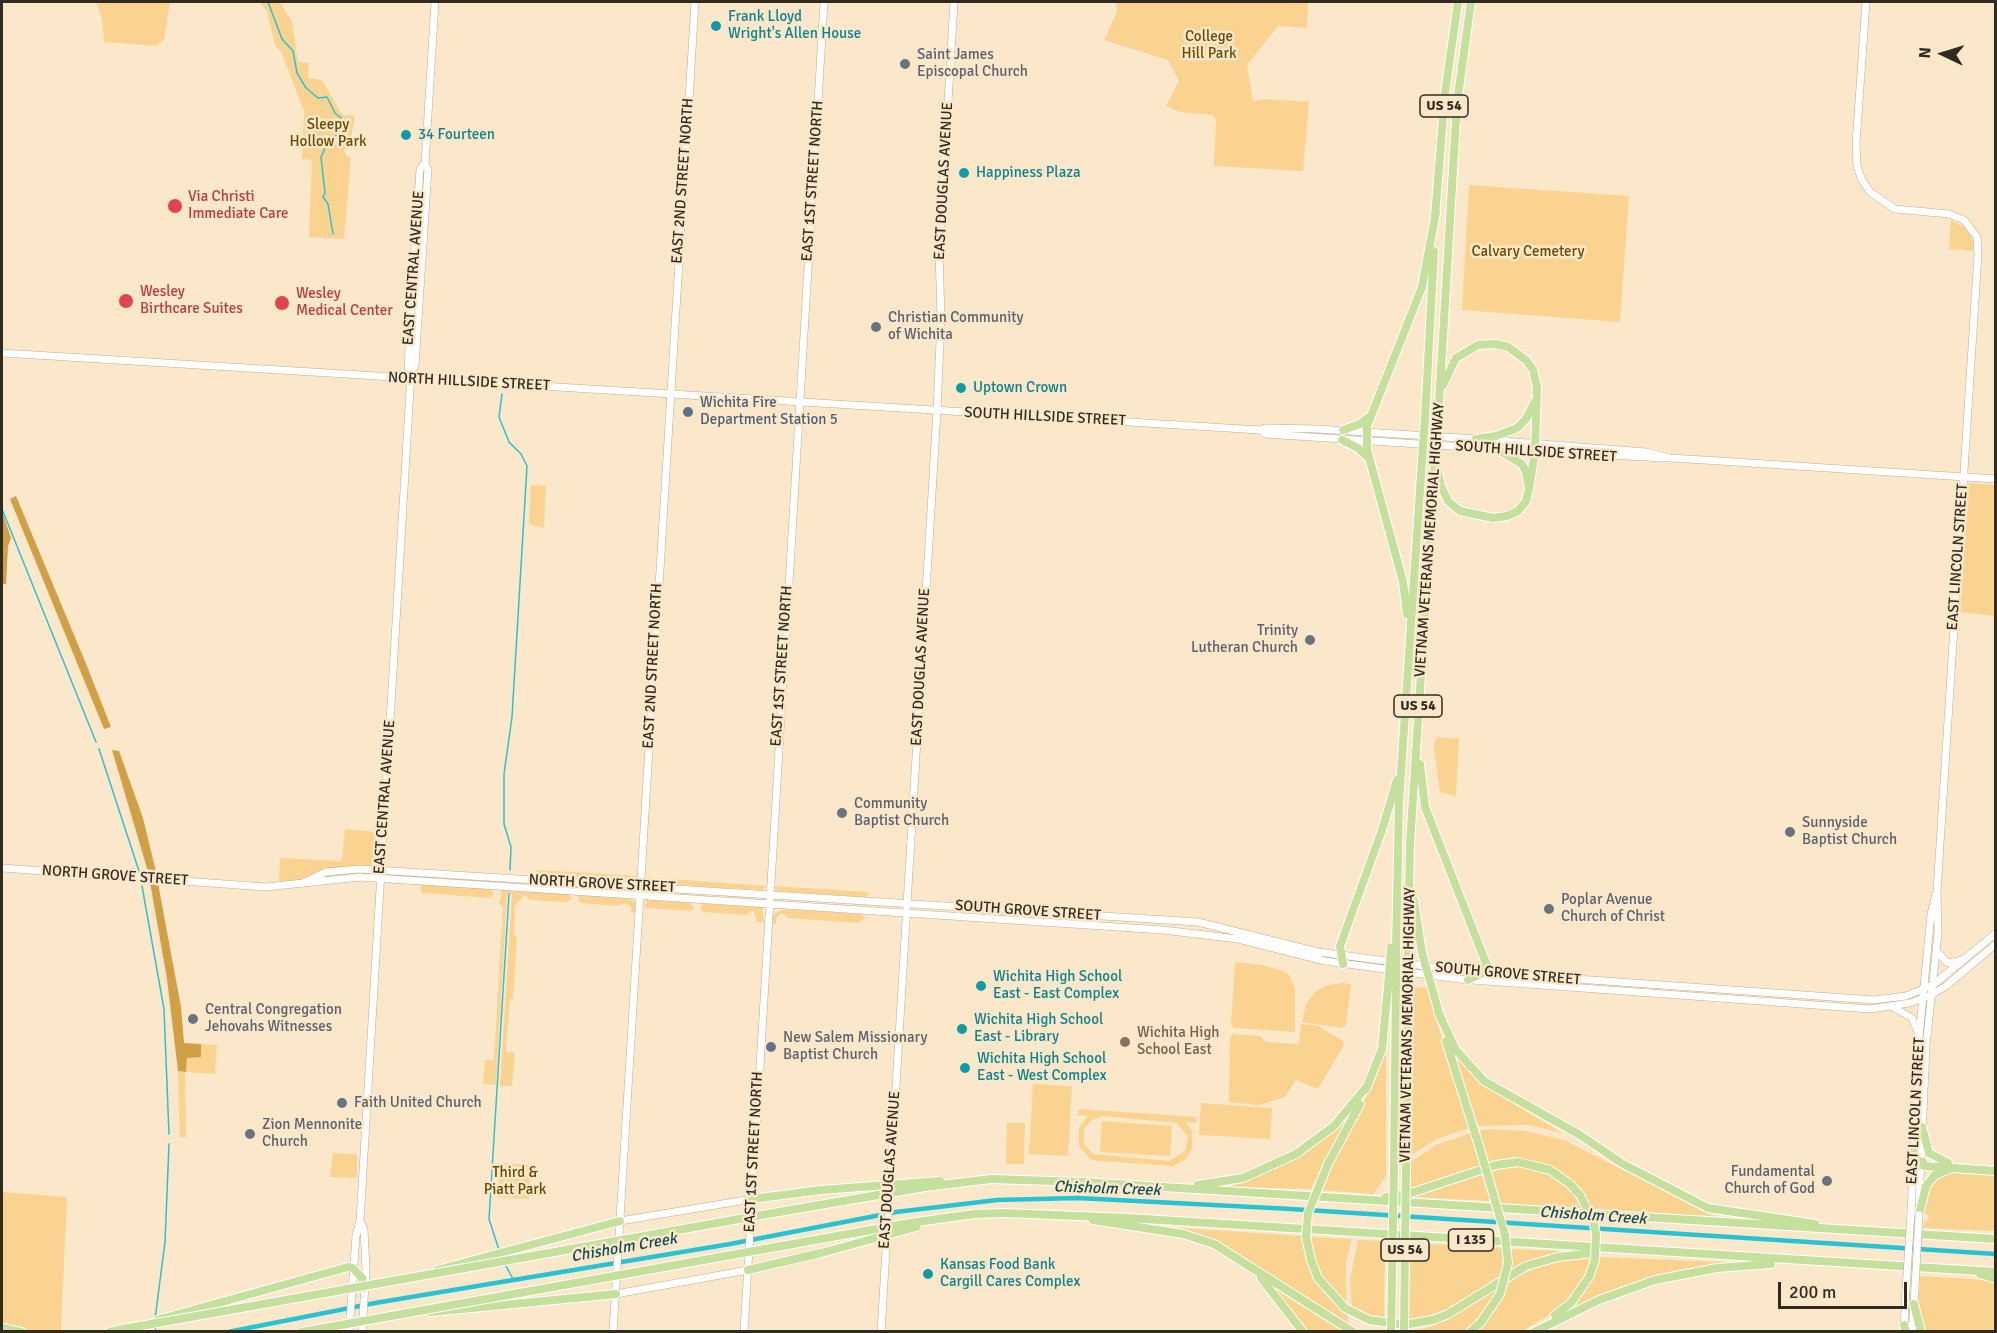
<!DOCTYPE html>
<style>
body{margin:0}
#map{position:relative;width:1997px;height:1333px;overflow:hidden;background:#fbe8ca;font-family:Signika,sans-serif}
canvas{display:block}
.frame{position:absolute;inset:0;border:3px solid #312a1f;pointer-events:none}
.north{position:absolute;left:1913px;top:24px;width:60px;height:60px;-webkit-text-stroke:4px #fbe8ca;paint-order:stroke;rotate:274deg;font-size:16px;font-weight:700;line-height:24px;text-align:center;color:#312a1f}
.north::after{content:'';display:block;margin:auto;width:21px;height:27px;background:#312a1f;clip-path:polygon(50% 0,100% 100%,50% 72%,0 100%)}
.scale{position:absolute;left:1778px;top:1282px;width:129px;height:27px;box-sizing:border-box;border:3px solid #312a1f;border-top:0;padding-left:8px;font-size:18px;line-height:21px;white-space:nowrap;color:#312a1f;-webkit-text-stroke:4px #fbe8ca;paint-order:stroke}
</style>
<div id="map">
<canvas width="1997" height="1333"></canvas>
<div class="frame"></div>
<div class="north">N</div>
<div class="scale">200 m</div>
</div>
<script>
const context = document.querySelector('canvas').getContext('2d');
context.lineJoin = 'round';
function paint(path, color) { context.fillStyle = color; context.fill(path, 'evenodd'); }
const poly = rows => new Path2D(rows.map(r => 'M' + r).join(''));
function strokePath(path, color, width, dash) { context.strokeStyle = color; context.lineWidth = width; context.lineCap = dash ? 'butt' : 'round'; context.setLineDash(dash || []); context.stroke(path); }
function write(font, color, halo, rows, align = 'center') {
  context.font = font + ' Signika,sans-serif'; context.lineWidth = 5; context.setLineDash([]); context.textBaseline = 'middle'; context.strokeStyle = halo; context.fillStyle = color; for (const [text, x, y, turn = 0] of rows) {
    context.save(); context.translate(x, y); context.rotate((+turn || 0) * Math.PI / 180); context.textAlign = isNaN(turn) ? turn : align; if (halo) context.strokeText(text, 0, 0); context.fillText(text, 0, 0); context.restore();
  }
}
const green = poly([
 [96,2,170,2,164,40,156,46,104,42,102,19],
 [260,2,280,2,292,22,298,62,309,63,308,78,322,80,342,115,355,116,350,144,344,150,346,156,351,158,344,239,309,237,312,160,302,159,304,111,281,52,275,45,267,12],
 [1116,2,1308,2,1307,28,1278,26,1247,65,1253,101,1267,99,1309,102,1303,171,1214,166,1216,120,1213,115,1179,112,1166,106,1179,81,1168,60,1104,40,1117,12],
 [1469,185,1629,196,1620,322,1462,310],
 [1951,220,1966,228,1973,241,1973,251,1949,249],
 [1968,483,1995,485,1995,616,1960,612],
 [531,485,546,486,544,528,529,524],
 [1438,737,1459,739,1456,796,1440,792,1434,749,1434,743],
 [345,829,376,832,374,866,327,869,297,881,279,884,280,858,342,861],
 [536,870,638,876,635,881,629,882,536,876],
 [644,877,767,886,762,890,646,883],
 [423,884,490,888,494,894,490,898,422,893,420,887],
 [773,886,868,892,868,894,866,897,777,891],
 [502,890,569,894,572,899,567,902,530,900,524,895,515,906,514,935,517,936,513,999,510,999,506,1052,515,1053,512,1086,500,1086,512,894,507,894,496,1085,483,1084,485,1060,494,1060,503,907,499,904],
 [583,894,631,899,635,903,635,913,631,912,631,907,625,903,616,906,580,903,578,896],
 [646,900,690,903,694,908,691,911,645,908],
 [704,904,762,907,764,922,757,922,754,911,750,911,748,915,702,912,700,906],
 [784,909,861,914,866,918,858,923,788,918,782,913,776,918,776,924,771,924,774,914],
 [1235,962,1261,965,1284,971,1290,976,1295,989,1295,1032,1234,1028,1231,1025],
 [1342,983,1351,984,1346,1025,1342,1028,1302,1022,1306,1004,1315,992,1328,985],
 [1413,987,1427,988,1469,1128,1437,1139,1411,1155],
 [1301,1024,1318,1026,1343,1041,1344,1045,1318,1089,1296,1080,1285,1097,1259,1105,1229,1102,1230,1037,1232,1034,1260,1036,1266,1042,1299,1044],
 [201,1044,217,1045,215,1074,186,1072,187,1058,201,1057],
 [1386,1047,1386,1176,1373,1194,1318,1190,1376,1078],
 [1456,1056,1473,1076,1488,1088,1562,1133,1529,1125,1475,1126],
 [178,1071,185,1072,186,1137,180,1137],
 [1033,1084,1072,1086,1068,1156,1029,1154],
 [1201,1103,1272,1108,1270,1139,1199,1135],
 [1079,1109,1196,1117,1196,1123,1186,1122,1192,1131,1192,1149,1186,1159,1173,1166,1097,1161,1090,1159,1079,1146,1079,1128,1088,1116,1078,1115],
 [1103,1116,1177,1123,1188,1137,1185,1151,1169,1161,1093,1154,1084,1144,1084,1129,1092,1120],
 [1347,1117,1311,1189,1229,1187,1278,1167,1318,1142],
 [1102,1121,1172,1126,1170,1156,1100,1152],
 [1007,1123,1025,1123,1024,1164,1006,1164],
 [1491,1129,1525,1131,1564,1140,1715,1217,1592,1210,1582,1192,1568,1179,1507,1160,1488,1163,1477,1131],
 [1471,1133,1481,1165,1410,1190,1411,1162,1436,1145],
 [333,1153,357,1155,357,1178,330,1177],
 [500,1163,531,1165,529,1199,498,1197],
 [1506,1167,1526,1167,1554,1177,1577,1196,1585,1209,1500,1203,1490,1170],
 [1948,1171,1995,1174,1995,1231,1923,1228,1924,1221,1927,1222,1929,1215,1924,1214,1925,1193,1931,1181],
 [1484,1173,1492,1201,1411,1197,1411,1195],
 [2,1192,67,1197,61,1331,35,1331,2,1325],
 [1180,1228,1303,1236,1307,1261,1313,1277,1332,1301,1347,1315,1349,1327,1231,1249],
 [1310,1237,1352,1239,1346,1264,1346,1305,1319,1275],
 [1358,1240,1385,1241,1384,1321,1352,1309,1350,1279],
 [1410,1243,1503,1248,1502,1275,1443,1313,1409,1323],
 [1511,1249,1560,1251,1560,1254,1509,1271],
 [1579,1257,1591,1258,1588,1271,1575,1293,1556,1311,1522,1331,1475,1332,1507,1280,1549,1263],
 [1598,1257,1727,1262,1727,1264,1647,1279,1572,1307,1588,1287],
 [1922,1276,1984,1280,1995,1283,1995,1331,1924,1331,1918,1319,1920,1277],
 [1499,1286,1481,1317,1465,1331,1408,1332,1427,1328,1450,1317],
 [1274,1288,1290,1299,1343,1331,1305,1331]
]);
const forest = poly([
 [16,496,87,666,111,727,104,729,10,499],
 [2,511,11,538,8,546,6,584,2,584],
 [112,750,119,751,143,818,157,876,149,875],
 [150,882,158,883,181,1007,184,1043,201,1044,201,1057,187,1058,186,1072,178,1071,167,979]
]);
const stream = poly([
 [268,2,282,39,293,51,297,73,306,88,318,98,327,97,335,113,341,118,341,130,326,146,321,157,325,193,323,197,328,204,333,234],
 [502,394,499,417,509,442,521,454,527,466,512,717,504,774,504,824,511,847,510,870],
 [2,509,96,742],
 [99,749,140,874],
 [142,886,164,1009,169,1134],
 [499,1250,489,1219,509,894],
 [506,1266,514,1281],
 [155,1319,165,1242,169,1144],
 [155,1326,156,1332]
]);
const canal = poly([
 [228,1332,375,1303,730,1244,896,1212,997,1200,1078,1198,1291,1209,1996,1254]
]);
const secondary = poly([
 [1866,2,1856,144,1857,166,1862,180,1870,192,1895,209,1949,214,1964,220,1977,237,1978,254,1937,891,1938,933,1926,1046,1919,1203],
 [2,353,1260,430,1265,428,1317,429,1476,439,1646,452,1669,458,1704,460,1996,479],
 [411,373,408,367,413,274,420,169,425,163,435,2],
 [1260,430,1265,434,1481,448],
 [1498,449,1664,458],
 [2,868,266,887,360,877,1163,930,1238,939,1325,961,1459,979,1870,1009,1910,1003,1931,995,1946,986,1996,944],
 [303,883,326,872,360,869,1198,922,1318,952,1463,971,1874,1000,1906,996,1933,985,1996,933],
 [1938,953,1948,963,1964,960],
 [1894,1008,1912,1018,1918,1032],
 [1911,1214,1919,1038,1931,914,1936,894],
 [360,1221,364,1229,366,1270,362,1332],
 [620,1221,752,1199],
 [616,1294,748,1270],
 [1904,1328,1906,1289],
 [349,1332,356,1236,360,1221,411,373,415,366,427,183,428,169,425,163],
 [613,1332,695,2],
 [744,1332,824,2],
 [881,1332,937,411,941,318,939,251,954,2],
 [1912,1332,1915,1288]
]);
const highway = poly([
 [1435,217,1445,93,1458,2],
 [1443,385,1456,358,1478,345,1495,344,1508,347,1526,360,1533,370,1537,387,1535,452,1529,489],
 [1425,418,1434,251],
 [1438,420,1457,103,1471,2],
 [1343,430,1360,424,1369,417],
 [1476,439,1496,436,1517,428,1526,419,1534,403],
 [1342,440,1358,448,1367,457],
 [1437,468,1441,486,1448,501,1460,511,1493,518,1507,516,1518,511,1526,501,1529,489,1526,472,1522,464,1502,452,1476,448],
 [1407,614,1403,582,1367,450,1367,426,1422,287,1436,212],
 [1420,764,1425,807,1486,963,1483,973,1468,980],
 [1414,901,1422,953],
 [1396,950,1399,803,1422,460],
 [1408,951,1410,844,1435,460],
 [1486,963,1500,975],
 [1343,964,1340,946,1382,830,1397,780],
 [1432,988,1440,1017],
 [1438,1012,1456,1050,1484,1081,1580,1135,1623,1164,1708,1208,1815,1224],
 [1446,1041,1480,1149],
 [1366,1089,1382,1049,1388,987],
 [1922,1127,1929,1153,1948,1163],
 [1913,1148,1916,1158,1924,1166,1996,1171],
 [1328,1164,1360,1104],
 [1394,1168,1396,985],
 [1406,1168,1408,986],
 [1912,1171,1923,1162],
 [991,1179,1083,1182,1996,1239],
 [1198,1185,1243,1178,1296,1154,1334,1126,1367,1086],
 [1386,1197,1411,1193,1496,1165,1518,1162,1550,1170,1570,1184,1580,1195],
 [752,1199,821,1190],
 [1004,1213,1128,1218,1996,1272],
 [1919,1215,1926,1186,1935,1175,1949,1169],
 [1093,1220,1183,1234,1214,1244,1353,1332],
 [1311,1260,1318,1278,1345,1308,1369,1320,1404,1325,1433,1320,1448,1314,1526,1266,1558,1257,1594,1253],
 [437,1270,620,1221],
 [748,1270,821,1253],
 [1980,1274,1996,1279],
 [1261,1278,1303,1332],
 [1914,1304,1921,1332],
 [431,1312,616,1294],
 [1555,1315,1571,1303,1589,1277],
 [157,1320,348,1267,353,1268,362,1278,364,1288],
 [1904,1325,1906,1332],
 [2,1328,21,1332],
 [110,1332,136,1326],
 [1470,1332,1481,1322],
 [1534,1332,1599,1300,1655,1280,1717,1268,1771,1264]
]);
const secondaryBridge = poly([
 [1915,1288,1919,1215],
 [1906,1289,1911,1214]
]);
const highwayBridge = poly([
 [1422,460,1425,418],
 [1435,460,1438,420],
 [1422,953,1432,988],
 [1396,985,1396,950],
 [1408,986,1408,951],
 [1388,987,1391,948],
 [1480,1149,1505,1235,1508,1263,1500,1294,1481,1322],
 [821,1190,940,1181],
 [1580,1195,1593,1220,1596,1234,1595,1260,1589,1277],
 [821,1253,916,1227],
 [1311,1260,1306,1237,1308,1213,1328,1164],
 [129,1328,773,1213,925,1187,991,1179],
 [302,1332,910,1223,974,1214,1004,1213],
 [1391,1332,1394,1168],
 [1404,1332,1406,1168]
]);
const markers = [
 [716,26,6,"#0f9aa8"],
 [905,64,6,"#6b7280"],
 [406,135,6,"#0f9aa8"],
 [964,173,6,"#0f9aa8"],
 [175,206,8,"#e0444e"],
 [126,301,8,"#e0444e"],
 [282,303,8,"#e0444e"],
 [876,327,6,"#6b7280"],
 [961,388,6,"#0f9aa8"],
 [688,412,6,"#5c6f8a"],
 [1310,640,6,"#6b7280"],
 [842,813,6,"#6b7280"],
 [1790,832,6,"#6b7280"],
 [1549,909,6,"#6b7280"],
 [981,986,6,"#0f9aa8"],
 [193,1019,6,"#6b7280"],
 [962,1029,6,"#0f9aa8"],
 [1125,1042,6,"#8d6e63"],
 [771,1047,6,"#6b7280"],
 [965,1068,6,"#0f9aa8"],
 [342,1103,6,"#6b7280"],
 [250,1134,6,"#6b7280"],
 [1827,1181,6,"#6b7280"],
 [928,1274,6,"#0f9aa8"]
];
const shields = [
 [1444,106,48],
 [1418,706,48],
 [1471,1240,45],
 [1405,1250,48]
];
const shieldNames = [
 ["US 54",1444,106],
 ["US 54",1418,706],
 ["I 135",1471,1240],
 ["US 54",1405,1250]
];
const cultureNames = [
 ["Frank Lloyd",728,17],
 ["Wright's Allen House",728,34],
 ["34 Fourteen",418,135],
 ["Happiness Plaza",976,173],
 ["Uptown Crown",973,388],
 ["Wichita High School",993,977],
 ["East - East Complex",993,994],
 ["Wichita High School",974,1020],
 ["East - Library",974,1037],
 ["Wichita High School",977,1059],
 ["East - West Complex",977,1076],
 ["Kansas Food Bank",940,1265],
 ["Cargill Cares Complex",940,1282]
];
const parkNames = [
 ["College",1209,37],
 ["Hill Park",1209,54],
 ["Sleepy",328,125],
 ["Hollow Park",328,142],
 ["Calvary Cemetery",1528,252],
 ["Third &",515,1173],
 ["Piatt Park",515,1190]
];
const worshipNames = [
 ["Saint James",917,55],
 ["Episcopal Church",917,72],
 ["Christian Community",888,318],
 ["of Wichita",888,335],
 ["Trinity",1298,631,"right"],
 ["Lutheran Church",1298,648,"right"],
 ["Community",854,804],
 ["Baptist Church",854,821],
 ["Sunnyside",1802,823],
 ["Baptist Church",1802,840],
 ["Poplar Avenue",1561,900],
 ["Church of Christ",1561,917],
 ["Central Congregation",205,1010],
 ["Jehovahs Witnesses",205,1027],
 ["New Salem Missionary",783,1038],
 ["Baptist Church",783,1055],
 ["Faith United Church",354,1103],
 ["Zion Mennonite",262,1125],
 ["Church",262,1142],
 ["Fundamental",1815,1172,"right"],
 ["Church of God",1815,1189,"right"]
];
const streetNames = [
 ["EAST 2ND STREET NORTH",683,181,-86],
 ["EAST 1ST STREET NORTH",813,181,-86],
 ["EAST DOUGLAS AVENUE",944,181,-87],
 ["EAST CENTRAL AVENUE",414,268,-86],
 ["NORTH HILLSIDE STREET",469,382,3],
 ["SOUTH HILLSIDE STREET",1045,417,3],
 ["SOUTH HILLSIDE STREET",1536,452,4],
 ["VIETNAM VETERANS MEMORIAL HIGHWAY",1430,540,-86],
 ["EAST LINCOLN STREET",1958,557,-86],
 ["EAST 2ND STREET NORTH",653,666,-87],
 ["EAST 1ST STREET NORTH",782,666,-86],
 ["EAST DOUGLAS AVENUE",921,667,-87],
 ["EAST CENTRAL AVENUE",385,797,-86],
 ["NORTH GROVE STREET",115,876,4],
 ["NORTH GROVE STREET",602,884,3],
 ["SOUTH GROVE STREET",1028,911,4],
 ["SOUTH GROVE STREET",1508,974,5],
 ["VIETNAM VETERANS MEMORIAL HIGHWAY",1408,1025,-89],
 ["EAST LINCOLN STREET",1916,1111,-87],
 ["EAST 1ST STREET NORTH",754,1152,-87],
 ["EAST DOUGLAS AVENUE",890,1170,-86]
];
const healthNames = [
 ["Via Christi",188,197],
 ["Immediate Care",188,214],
 ["Wesley",140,292],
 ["Birthcare Suites",140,309],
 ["Wesley",296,294],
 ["Medical Center",296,311]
];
const serviceNames = [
 ["Wichita Fire",700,403],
 ["Department Station 5",700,420]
];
const educationNames = [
 ["Wichita High",1137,1033],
 ["School East",1137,1050]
];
const waterNames = [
 ["Chisholm Creek",1107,1189,2],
 ["Chisholm Creek",1593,1216,4],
 ["Chisholm Creek",624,1248,-10]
];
paint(green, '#fad390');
paint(forest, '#d1a046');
strokePath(stream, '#28c3d3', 1.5);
strokePath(canal, '#28c3d3', 4.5);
strokePath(secondary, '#bfad91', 8);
strokePath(highway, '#fff', 10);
strokePath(secondary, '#fff', 7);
strokePath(highway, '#c5df9d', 8);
strokePath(secondaryBridge, '#bfad91', 8, []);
strokePath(highwayBridge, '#fff', 10, []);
strokePath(secondaryBridge, '#fff', 7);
strokePath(highwayBridge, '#c5df9d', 8);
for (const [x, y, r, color] of markers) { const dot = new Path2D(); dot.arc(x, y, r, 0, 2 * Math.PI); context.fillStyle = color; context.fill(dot); strokePath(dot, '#fbe8ca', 2); }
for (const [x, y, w] of shields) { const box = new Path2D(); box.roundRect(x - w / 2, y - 11, w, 22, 4.5); context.fillStyle = '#fbe8ca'; context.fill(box); strokePath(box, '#312a1f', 1.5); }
write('bold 14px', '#312a1f', null, shieldNames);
write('15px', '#0d838f', '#fbe8ca', cultureNames, 'left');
write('15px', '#6a4900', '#fbe8ca', parkNames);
write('15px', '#5b616d', '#fbe8ca', worshipNames, 'left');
write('15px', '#312a1f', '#fbe8ca', streetNames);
write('15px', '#be3a42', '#fbe8ca', healthNames, 'left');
write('15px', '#4e5e75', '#fbe8ca', serviceNames, 'left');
write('15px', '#785e54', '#fbe8ca', educationNames, 'left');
write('italic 16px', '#0f4e54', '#fbe8ca', waterNames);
</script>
